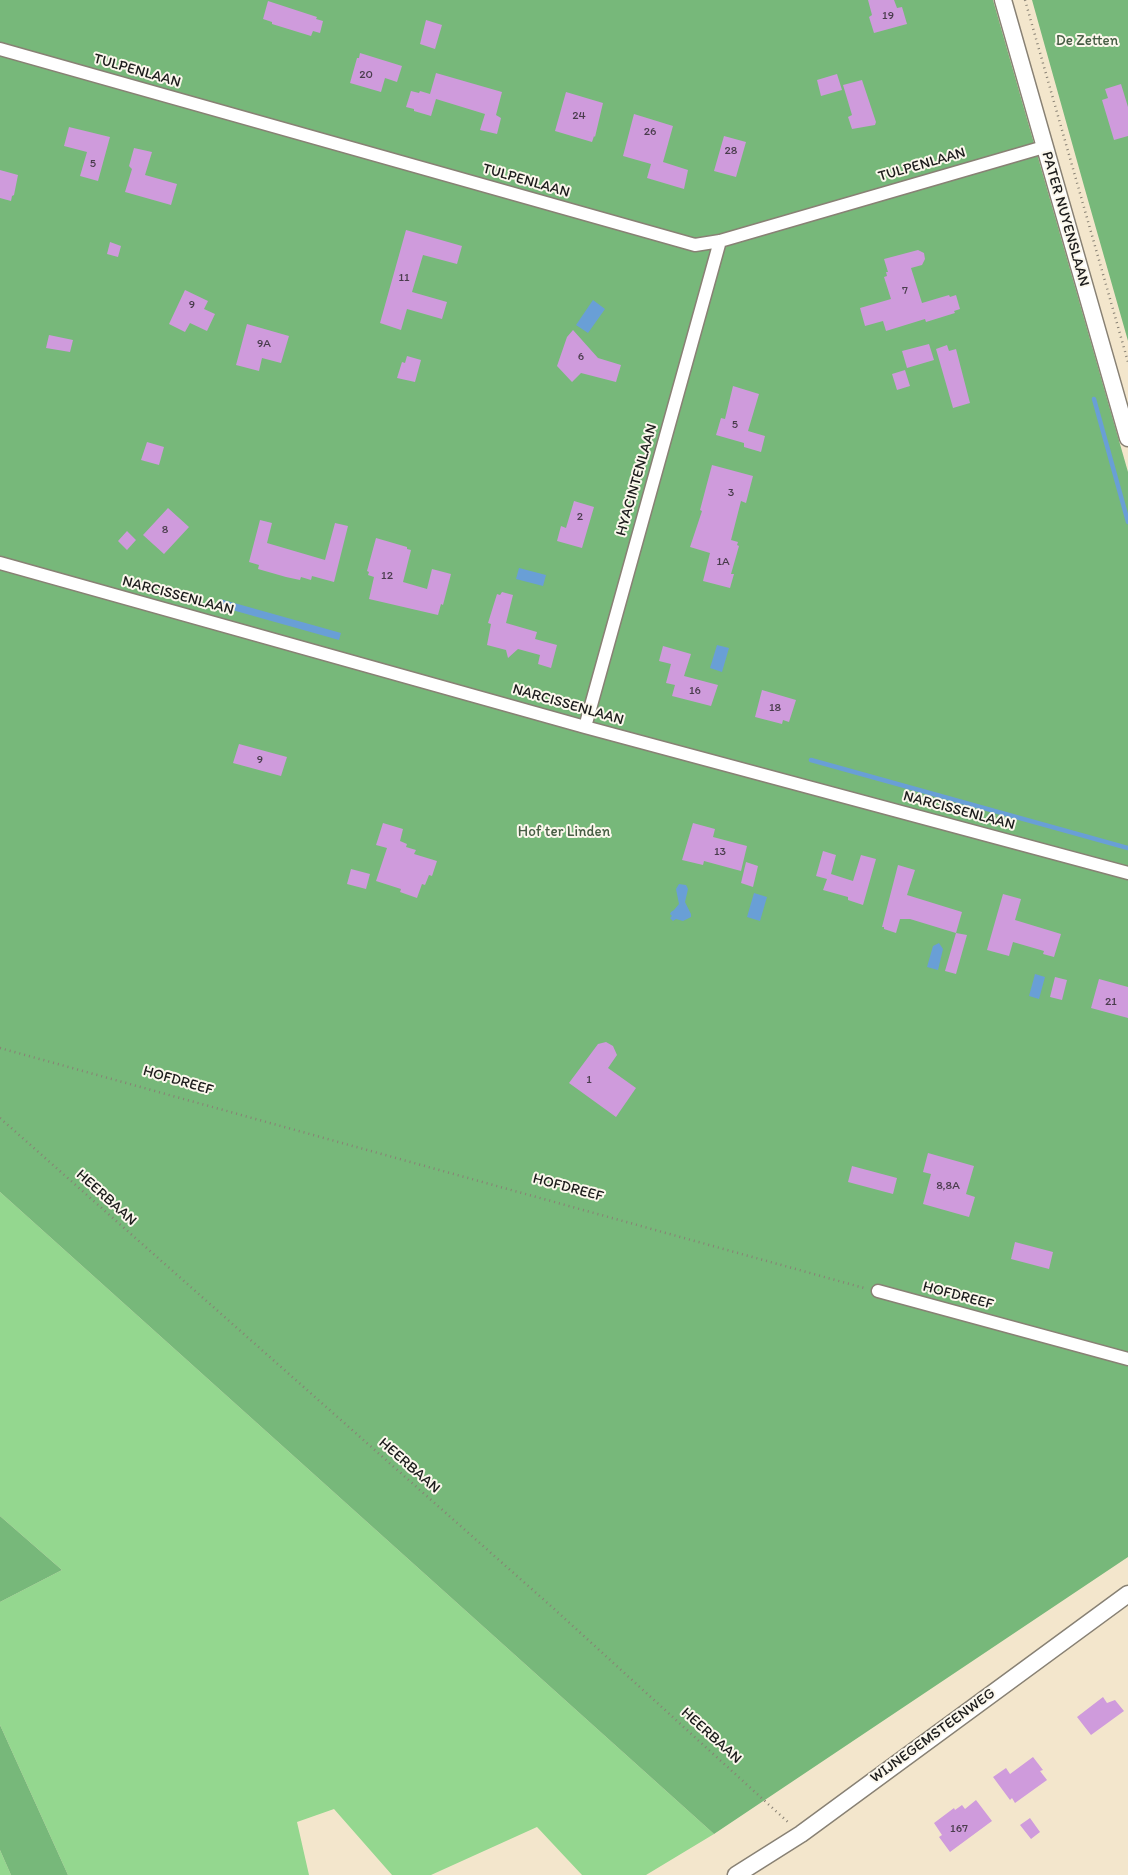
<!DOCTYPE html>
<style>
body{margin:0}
canvas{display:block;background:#f3e6cc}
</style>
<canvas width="1128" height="1875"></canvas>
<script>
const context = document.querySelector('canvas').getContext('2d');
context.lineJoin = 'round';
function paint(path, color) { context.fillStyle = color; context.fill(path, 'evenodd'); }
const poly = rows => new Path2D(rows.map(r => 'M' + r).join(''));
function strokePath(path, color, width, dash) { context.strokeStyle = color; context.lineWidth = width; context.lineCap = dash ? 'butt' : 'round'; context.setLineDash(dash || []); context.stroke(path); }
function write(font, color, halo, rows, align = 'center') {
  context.font = font + ' Itim,sans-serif'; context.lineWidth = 4; context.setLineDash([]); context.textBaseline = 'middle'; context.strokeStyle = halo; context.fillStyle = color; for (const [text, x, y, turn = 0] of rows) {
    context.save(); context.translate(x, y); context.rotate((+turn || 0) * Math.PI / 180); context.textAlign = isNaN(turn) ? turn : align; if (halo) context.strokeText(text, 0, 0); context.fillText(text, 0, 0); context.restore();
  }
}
const green = poly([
 [0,1192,714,1834,646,1875,582,1875,537,1827,431,1875,392,1875,334,1809,297,1822,309,1875,68,1875,0,1725,0,1602,62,1570,0,1516],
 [0,1850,11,1875,0,1875]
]);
const forest = poly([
 [0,0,993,0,1128,472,1128,1557,714,1834,0,1192],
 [1032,0,1128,0,1128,341,1084,186],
 [0,1516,62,1570,0,1602],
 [0,1725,68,1875,11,1875,0,1850]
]);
const water = poly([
 [593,300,605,309,588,333,576,325],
 [519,568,546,575,543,586,516,579],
 [220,599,341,633,339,640,218,606],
 [717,645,729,648,722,672,710,668],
 [679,884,686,885,688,889,685,902,691,914,691,917,683,921,676,919,673,921,670,918,672,916,670,914,671,912,674,910,679,904,676,889],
 [754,893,767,897,760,921,747,917],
 [939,943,943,949,938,970,927,967,933,946],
 [1035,974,1045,977,1039,999,1029,996]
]);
const stream = poly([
 [1094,399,1128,522],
 [811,760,1128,848]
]);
const building = poly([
 [868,0,894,0,897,8,902,7,907,24,874,33,869,17,872,15],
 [268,1,317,17,316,19,323,21,320,33,313,31,311,36,272,24,272,22,263,19],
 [426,20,442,25,435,49,420,44],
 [360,53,402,66,397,82,385,78,381,92,350,83,357,58,359,58],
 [436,73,502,92,496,115,501,118,497,134,480,130,485,114,436,99,431,116,414,111,414,109,406,107,411,91,419,93,420,91,430,94],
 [837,74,842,90,821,96,817,80],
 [862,80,876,122,875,125,852,129,848,117,852,115,843,85],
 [1121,84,1128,107,1128,136,1114,140,1102,100,1108,98,1105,89],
 [566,92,603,103,595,137,594,136,592,142,555,131],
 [634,114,673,126,663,162,688,170,684,189,647,178,651,164,623,156],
 [69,127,110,137,98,181,80,176,87,152,64,146],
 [724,136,746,142,736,177,714,171],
 [134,148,152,152,145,175,177,184,171,205,125,192,132,169,129,166],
 [0,170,18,175,14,195,12,196,11,201,0,198],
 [406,230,462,246,457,264,423,255,412,292,447,302,442,319,407,309,401,330,380,323],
 [110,242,121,246,118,257,107,254],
 [918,250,924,253,925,259,922,265,911,268,922,303,949,295,950,297,956,295,960,309,954,311,955,313,926,322,925,319,886,331,883,321,865,326,860,308,891,299,884,277,887,276,886,272,888,272,884,259],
 [185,290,208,301,204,309,215,314,207,331,190,323,185,332,169,324],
 [247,324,289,336,281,363,262,358,259,371,236,365],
 [573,330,598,358,621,365,616,382,581,373,572,382,557,366,567,337],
 [49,335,73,340,70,352,46,348],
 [929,344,934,360,907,368,902,351],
 [947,345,949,351,956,349,970,403,953,408,936,349],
 [407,356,421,360,415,382,397,378,402,362,405,363],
 [905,370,910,386,897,390,892,374],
 [733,386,759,394,748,431,765,436,761,452,744,447,744,443,716,435,721,418,725,419],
 [147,442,164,447,159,465,141,460],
 [712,465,753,476,746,503,741,501,731,540,738,542,737,545,739,546,731,574,734,574,730,588,703,581,710,553,690,547,702,511,700,510],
 [574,501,594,507,582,548,557,541,561,526,566,528],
 [168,508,189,527,164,554,143,535],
 [260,520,272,523,267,543,325,560,335,523,348,526,334,582,312,576,311,580,301,577,300,580,286,577,258,569,259,565,249,562],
 [127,531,136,540,127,550,118,541],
 [376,538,407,547,407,549,411,550,403,582,427,589,432,569,451,574,443,605,441,604,438,615,369,599,374,577,368,575,369,572,367,571],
 [502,592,513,595,506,623,537,632,535,639,557,645,551,668,538,664,540,655,518,649,508,658,506,650,487,645,491,624,488,623,497,594,500,595],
 [663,646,691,654,684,676,718,685,711,706,672,696,675,685,666,683,671,664,659,661],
 [762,690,796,700,789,722,783,720,782,724,755,717],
 [239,744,287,757,281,776,233,763],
 [383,823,403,829,400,841,407,844,406,847,416,850,414,854,437,861,432,876,429,875,425,885,422,884,417,898,400,892,401,889,376,881,387,848,376,845],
 [693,823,715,829,713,837,747,846,741,871,704,861,703,865,682,860],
 [823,851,836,855,831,874,853,881,861,855,876,859,863,905,848,900,848,897,823,890,827,879,816,876],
 [746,862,758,866,753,887,741,883],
 [898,865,915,870,907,895,962,912,956,933,967,935,956,974,945,971,956,933,910,919,900,919,896,933,884,929,884,927,882,927],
 [351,869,370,874,366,889,347,884],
 [1003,894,1021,899,1015,920,1061,934,1054,957,1043,954,1044,951,1013,942,1009,956,987,950],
 [1055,977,1067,980,1062,1000,1050,997],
 [1099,979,1128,987,1128,1018,1091,1008],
 [606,1042,613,1046,617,1055,608,1068,636,1088,616,1117,569,1083,598,1044],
 [928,1153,974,1166,966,1194,975,1197,969,1217,923,1204,931,1174,923,1172],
 [852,1166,897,1178,893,1194,848,1182],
 [1015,1242,1053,1252,1049,1269,1011,1259],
 [1103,1697,1107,1703,1115,1700,1124,1711,1091,1735,1077,1717],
 [1033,1757,1043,1770,1040,1771,1047,1780,1015,1803,1012,1798,1010,1800,993,1777,1006,1768,1010,1774],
 [976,1800,992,1821,950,1852,939,1837,942,1835,934,1823,954,1808,955,1810,962,1805,965,1809],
 [1030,1818,1040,1832,1031,1839,1020,1825]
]);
const path = poly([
 [1025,0,1128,362],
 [0,1048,864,1288],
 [0,1118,552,1607,789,1823]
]);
const minor = poly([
 [0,49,695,245,720,241,1044,147],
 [0,563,585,727,1128,873],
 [585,727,720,241],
 [878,1291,1128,1359]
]);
const tertiary = poly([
 [1003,0,1128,438],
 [736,1875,801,1834,1128,1594]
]);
const numberNames = [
 ["19",888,16],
 ["20",366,75],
 ["24",579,116],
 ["26",650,132],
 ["28",731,151],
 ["5",93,164],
 ["11",404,278],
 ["7",905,291],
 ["9",192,305],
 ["9A",264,344],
 ["6",581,357],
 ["5",735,425],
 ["3",731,493],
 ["2",580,517],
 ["8",165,530],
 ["1A",723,562],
 ["12",387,576],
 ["16",695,691],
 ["18",775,708],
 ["9",260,760],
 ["13",720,852],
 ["21",1111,1002],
 ["1",589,1080],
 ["8,8A",948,1186],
 ["167",959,1829]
];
const parkNames = [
 ["De Zetten",1087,41],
 ["Hof ter Linden",564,832]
];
const streetNames = [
 ["TULPENLAAN",137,71,16],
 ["TULPENLAAN",922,165,-16],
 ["TULPENLAAN",526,181,16],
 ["PATER NUYENSLAAN",1065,219,74],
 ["HYACINTENLAAN",637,480,-74],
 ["NARCISSENLAAN",178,596,15],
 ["NARCISSENLAAN",568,705,16],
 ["NARCISSENLAAN",959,811,15],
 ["HOFDREEF",178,1081,16],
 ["HOFDREEF",568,1188,15],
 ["HEERBAAN",106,1198,42],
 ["HOFDREEF",958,1296,15],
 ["HEERBAAN",409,1466,41],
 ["HEERBAAN",711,1736,42],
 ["WIJNEGEMSTEENWEG",933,1736,-36]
];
paint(green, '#94d78f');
paint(forest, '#77b87a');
paint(water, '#699fd6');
strokePath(stream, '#699fd6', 4.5);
paint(building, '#cf9bdc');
strokePath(minor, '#888174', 15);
strokePath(tertiary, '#888174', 19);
strokePath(path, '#888174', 2.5, [1, 4]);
strokePath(minor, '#fff', 12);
strokePath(tertiary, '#fff', 16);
write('12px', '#493c4c', null, numberNames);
write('15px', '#465d44', '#fbf7ec', parkNames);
write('15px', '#1c1c1c', '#fbf7ec', streetNames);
</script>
